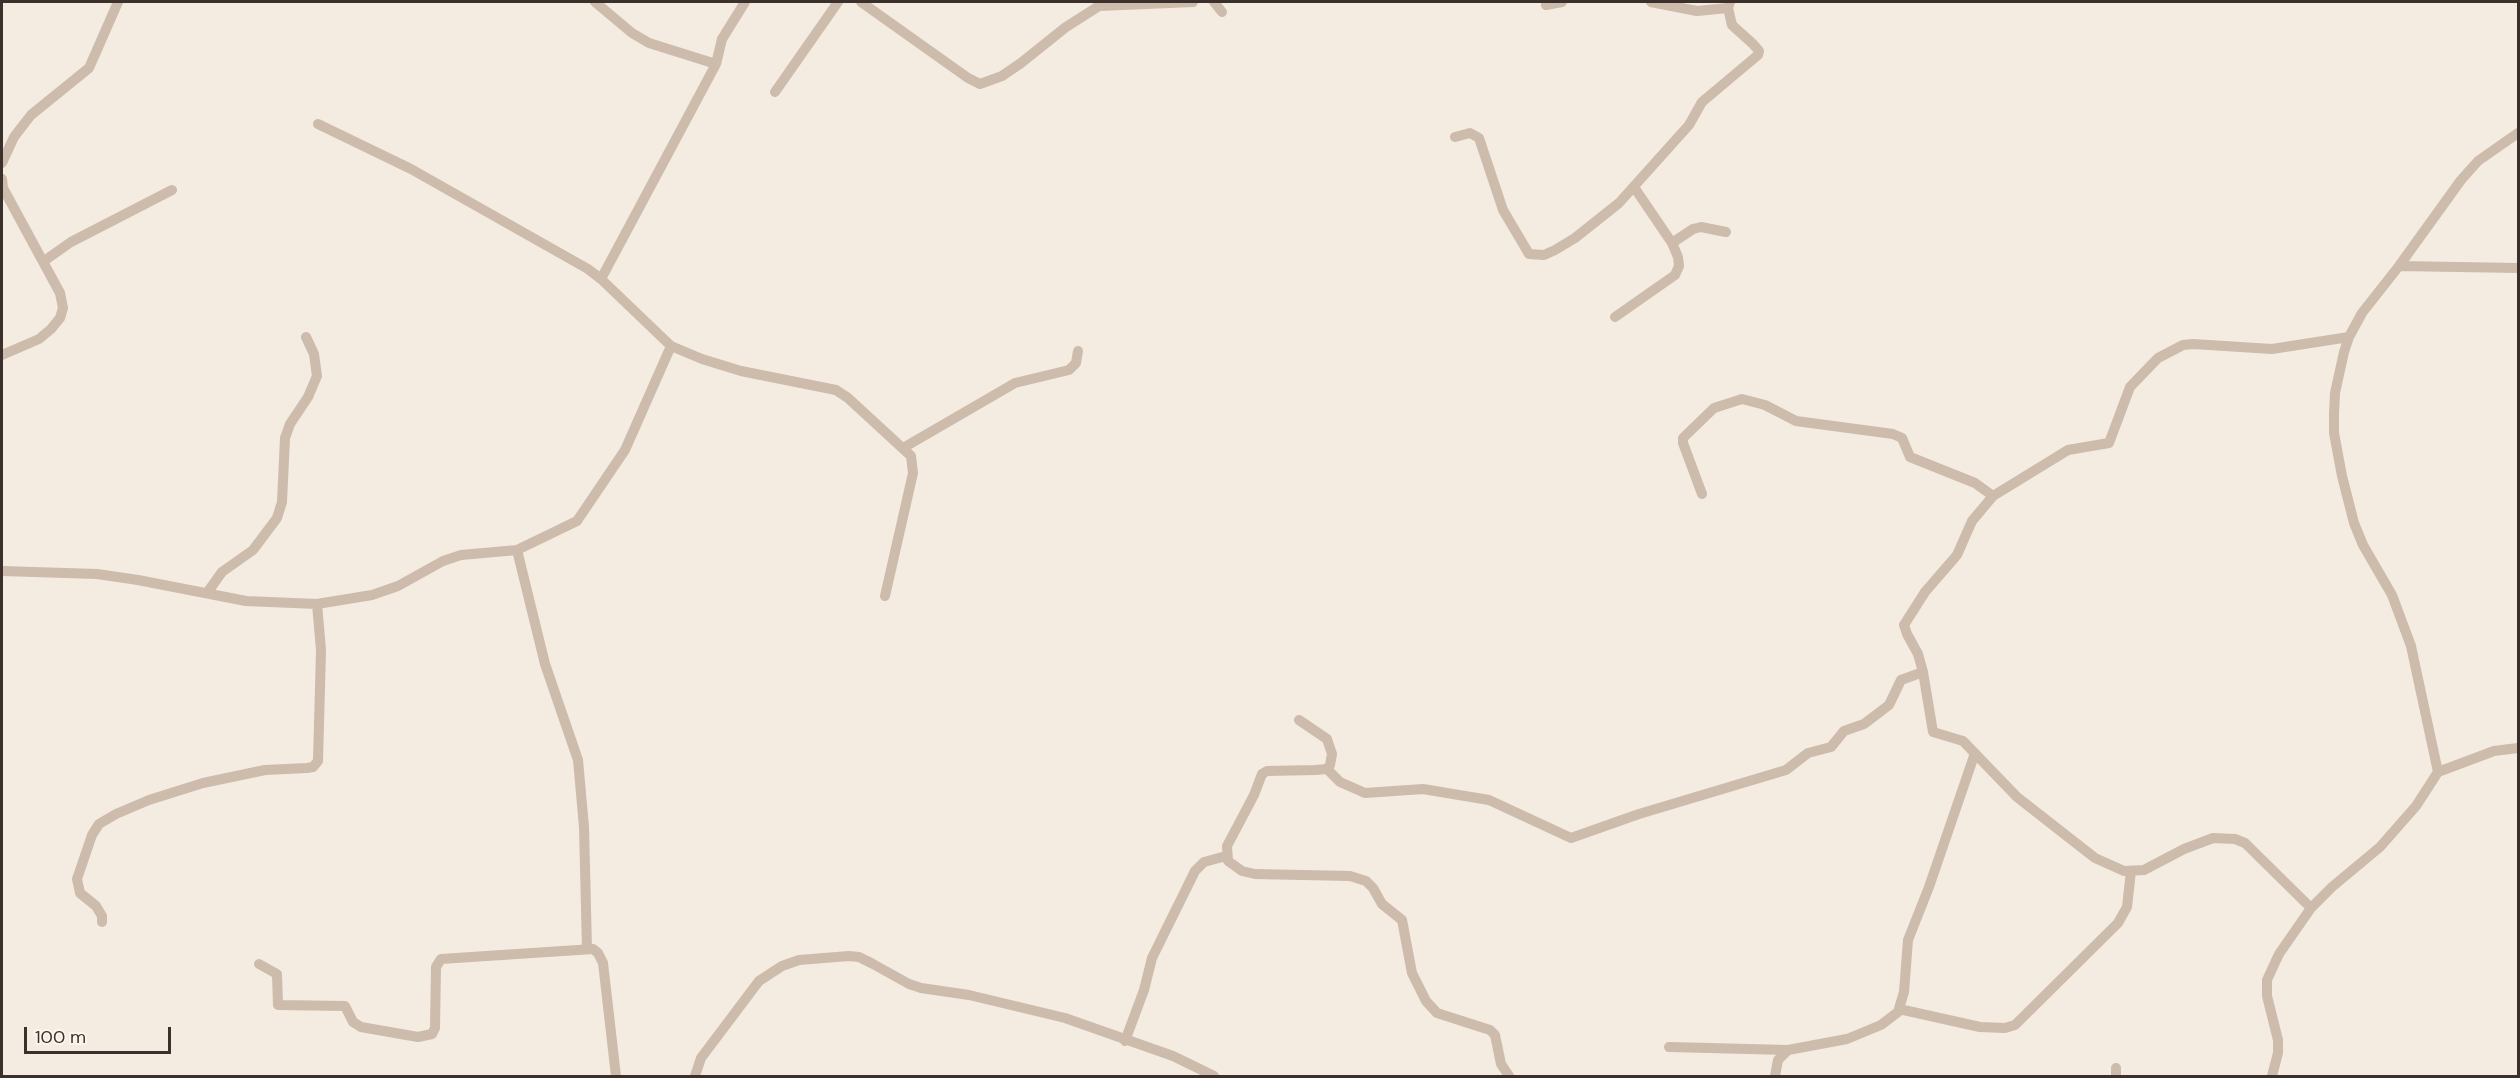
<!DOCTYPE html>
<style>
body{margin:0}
#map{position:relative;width:2520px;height:1078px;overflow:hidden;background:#f4ebe1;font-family:"DM Sans",sans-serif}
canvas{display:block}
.frame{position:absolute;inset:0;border:3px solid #3b302b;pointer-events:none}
.scale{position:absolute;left:24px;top:1027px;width:147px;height:27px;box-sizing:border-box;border:3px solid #3b302b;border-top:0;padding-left:8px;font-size:18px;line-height:21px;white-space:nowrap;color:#3b302b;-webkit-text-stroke:4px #fbf5ee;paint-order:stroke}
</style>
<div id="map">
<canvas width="2520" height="1078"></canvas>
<div class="frame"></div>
<div class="scale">100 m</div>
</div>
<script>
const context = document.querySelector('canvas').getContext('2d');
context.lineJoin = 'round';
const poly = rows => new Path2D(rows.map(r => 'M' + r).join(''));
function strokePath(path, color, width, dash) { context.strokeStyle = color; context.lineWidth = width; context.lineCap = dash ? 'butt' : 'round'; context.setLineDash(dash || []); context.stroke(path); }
const street = poly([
 [595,2,632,33,649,43,716,64],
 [861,2,968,78,980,84,1002,76,1021,63,1066,27,1099,6,1193,2],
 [1214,2,1222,12],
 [1651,2,1697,11,1728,8],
 [1546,5,1562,2],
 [775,92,838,2],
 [318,124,411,169,588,269,601,279],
 [1455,137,1470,133,1479,138,1503,210,1529,254,1544,255,1555,250,1575,238,1619,203,1689,125,1702,102,1758,55,1759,51,1753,44,1732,25,1728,8,1730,2],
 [2,163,14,137,31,115,89,68,118,2],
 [2,179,3,188,60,293,63,308,60,318,51,329,39,339,2,355],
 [1672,243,1693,229,1701,227,1726,232],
 [44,261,71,242,172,190],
 [2399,266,2518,268],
 [1615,317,1675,275,1679,266,1678,257,1672,243,1634,187],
 [671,346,702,359,741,371,836,390,848,398,911,456,913,473,885,596],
 [903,448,1015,383,1069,370,1076,363,1078,351],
 [1702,494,1683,443,1683,438,1714,408,1742,399,1765,405,1796,421,1893,434,1902,438,1910,457,1975,483,1993,496],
 [517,550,545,664,578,760,584,827,587,949],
 [2,571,97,574,138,580,246,601,317,604,372,595,398,586,443,561,461,555,517,550,577,521,625,450,671,346,601,279,716,64,722,39,745,2],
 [207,593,222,572,253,550,277,518,282,502,285,438,290,424,308,397,317,376,314,354,306,337],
 [1299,720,1327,739,1332,754,1330,765,1327,769,1315,770,1267,771,1262,774,1254,795,1227,846,1228,861,1242,871,1255,874,1350,876,1366,881,1373,888,1382,904,1402,920,1412,973,1426,1001,1437,1013,1490,1030,1495,1035,1501,1064,1509,1076],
 [1327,769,1340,782,1365,793,1423,789,1489,800,1571,838,1639,814,1786,770,1808,753,1831,747,1844,731,1864,724,1889,705,1901,680,1923,672],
 [2438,772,2494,751,2518,748],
 [2311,908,2245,843,2235,839,2213,838,2184,849,2144,870,2124,871,2095,858,2017,797,1963,741,1933,732,1923,672,1918,654,1907,634,1904,625,1925,592,1957,555,1972,521,1993,496,2068,450,2109,443,2130,387,2158,358,2183,345,2193,344,2272,349,2349,337],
 [102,922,102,916,96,906,80,893,77,879,92,835,99,824,116,814,149,800,203,783,265,770,307,768,313,767,318,761,321,650,317,604],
 [259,964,277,974,278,1005,345,1006,353,1022,361,1027,418,1037,432,1034,435,1028,436,967,441,959,593,949,598,953,603,963,616,1076],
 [1899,1009,1980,1027,2005,1028,2015,1025,2118,923,2127,907,2131,871],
 [1125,1041,1144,990,1152,958,1195,871,1204,862,1226,856],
 [1669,1047,1788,1050],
 [695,1076,701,1058,759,981,782,966,799,960,849,956,859,957,873,964,909,984,921,988,969,995,1065,1018,1173,1056,1214,1076],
 [1775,1076,1778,1060,1788,1050,1847,1039,1881,1025,1898,1012,1904,992,1908,940,1929,887,1975,753],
 [2116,1076,2116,1068],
 [2272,1076,2278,1053,2278,1040,2267,996,2267,980,2279,954,2311,908,2332,887,2380,847,2416,806,2438,772,2411,646,2392,595,2363,545,2354,523,2342,476,2334,433,2334,414,2335,393,2344,352,2349,337,2362,313,2399,266,2461,180,2478,161,2518,133]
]);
strokePath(street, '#cdbbac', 10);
</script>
